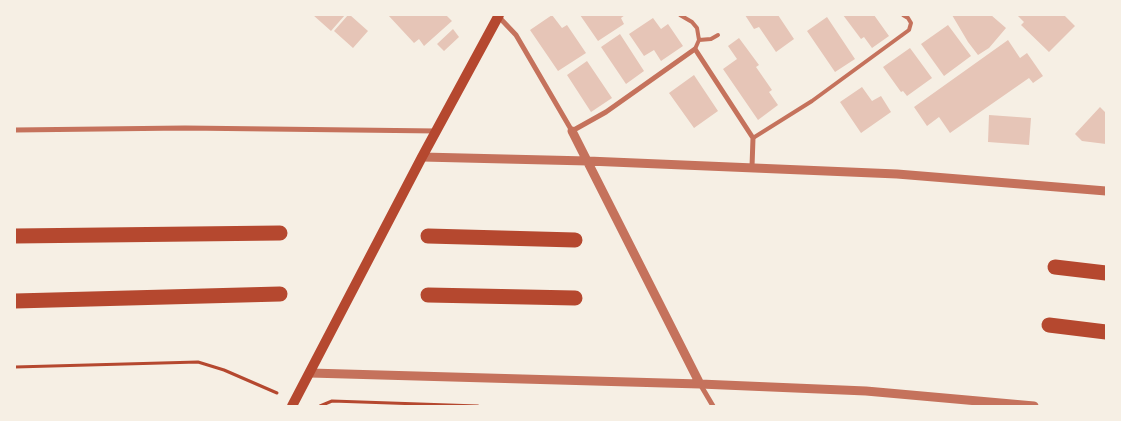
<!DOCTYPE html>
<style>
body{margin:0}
#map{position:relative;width:1121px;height:421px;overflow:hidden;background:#f6efe4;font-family:"Libre Baskerville",serif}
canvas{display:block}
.frame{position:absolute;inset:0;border:16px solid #f6efe4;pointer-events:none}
</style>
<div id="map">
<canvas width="1121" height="421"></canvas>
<div class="frame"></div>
</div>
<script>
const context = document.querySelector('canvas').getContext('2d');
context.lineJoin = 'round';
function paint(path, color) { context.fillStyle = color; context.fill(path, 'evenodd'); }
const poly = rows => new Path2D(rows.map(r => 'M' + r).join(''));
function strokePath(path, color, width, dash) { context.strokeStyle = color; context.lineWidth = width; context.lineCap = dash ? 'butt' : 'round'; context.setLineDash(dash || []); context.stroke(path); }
const building = poly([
 [313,15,345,15,331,31],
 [348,15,350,15,368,31,353,48,334,31],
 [388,15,446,15,452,21,424,46,419,39,414,43],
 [552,15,562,28,567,25,586,53,558,71,530,30],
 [580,15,625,15,621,18,624,24,598,41],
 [745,15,778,15,794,39,776,52,759,27,754,29],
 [843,15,874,15,889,36,872,48,864,37,861,39],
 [952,15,991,15,1006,28,989,48,978,55,968,42],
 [1017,15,1064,15,1075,26,1049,52,1021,25,1024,22],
 [827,17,855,59,835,72,807,31],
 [653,18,661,29,668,24,683,46,661,61,654,50,644,56,629,34],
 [948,25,971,56,944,76,921,44],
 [453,29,459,37,444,51,437,44],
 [620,34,644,71,626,84,601,47],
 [739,38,759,65,756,67,772,90,769,92,778,105,758,120,723,69,737,59,728,46],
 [1008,40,1020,58,1027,53,1043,76,1033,83,1029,78,950,133,939,117,927,126,914,107],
 [910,48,932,78,907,96,903,91,901,92,883,67],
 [587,61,612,98,591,112,567,75],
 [694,75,718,111,694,128,669,93],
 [862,87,872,101,881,96,891,112,861,133,840,102],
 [1100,107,1106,113,1106,144,1082,141,1075,134],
 [989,115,1031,118,1029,145,988,142]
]);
const path = poly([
 [15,367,198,362,224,370,277,393],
 [320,406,332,401,478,406]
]);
const service = poly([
 [680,15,692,22,697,28,699,40,695,49],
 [699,40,711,39,718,35],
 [753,138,812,101,909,30,911,23,908,18,903,15]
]);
const minor = poly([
 [497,15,516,35,572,131,606,112,695,49,753,138,752,167],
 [15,130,185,128,437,131],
 [700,384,713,406]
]);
const tertiary = poly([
 [572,131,700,384],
 [422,157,588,161,897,174,1106,191],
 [310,373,700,384,866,391,1034,406]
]);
const secondary = poly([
 [292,406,422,157,499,15]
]);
const motorway = poly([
 [15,236,280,233],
 [428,236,575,240],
 [1055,267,1106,273],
 [428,295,575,298],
 [15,301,280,294],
 [1049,325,1106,332]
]);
paint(building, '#e6c5b7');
strokePath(path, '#b5482f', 3);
strokePath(service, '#c5725c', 4);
strokePath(minor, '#c5725c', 5);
strokePath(tertiary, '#c5725c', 9);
strokePath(secondary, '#b5482f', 10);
strokePath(motorway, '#b5482f', 15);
</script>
